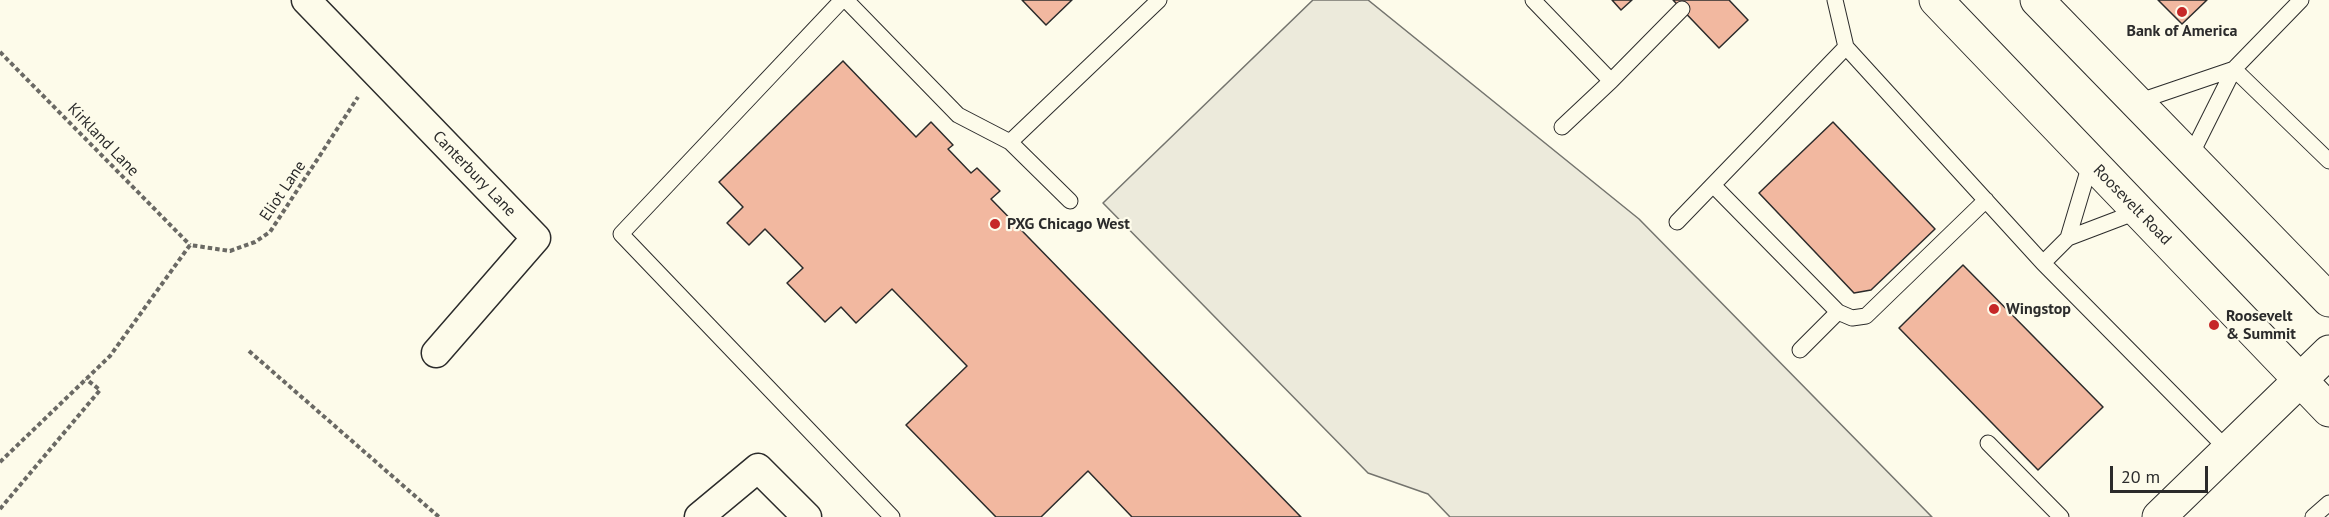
<!DOCTYPE html>
<style>
body{margin:0}
#map{position:relative;width:2329px;height:517px;overflow:hidden;background:#fdfbea;font-family:"PT Sans",sans-serif}
canvas{display:block}
.scale{position:absolute;left:2110px;top:466px;width:98px;height:27px;box-sizing:border-box;border:3px solid #2b2b2b;border-top:0;padding-left:8px;font-size:18px;line-height:21px;white-space:nowrap;color:#2b2b2b;-webkit-text-stroke:4px #fdfbea;paint-order:stroke}
</style>
<div id="map">
<canvas width="2329" height="517"></canvas>
<div class="scale">20 m</div>
</div>
<script>
const context = document.querySelector('canvas').getContext('2d');
context.lineJoin = 'round';
function paint(path, color) { context.fillStyle = color; context.fill(path, 'evenodd'); }
const poly = rows => new Path2D(rows.map(r => 'M' + r).join(''));
function strokePath(path, color, width, dash) { context.strokeStyle = color; context.lineWidth = width; context.lineCap = dash ? 'butt' : 'round'; context.setLineDash(dash || []); context.stroke(path); }
function write(font, color, halo, rows, align = 'center') {
  context.font = font + ' "PT Sans",sans-serif'; context.lineWidth = 4.5; context.setLineDash([]); context.textBaseline = 'middle'; context.strokeStyle = halo; context.fillStyle = color; for (const [text, x, y, turn = 0] of rows) {
    context.save(); context.translate(x, y); context.rotate((+turn || 0) * Math.PI / 180); context.textAlign = isNaN(turn) ? turn : align; if (halo) context.strokeText(text, 0, 0); context.fillText(text, 0, 0); context.restore();
  }
}
const parking = poly([
 [1313,0,1368,0,1639,219,1932,517,1450,517,1428,494,1368,473,1103,203,1313,0]
]);
const building = poly([
 [1022,0,1072,0,1046,25,1022,0],
 [1612,0,1632,0,1621,10,1612,0],
 [1673,0,1729,0,1748,20,1719,48,1673,0],
 [2158,0,2207,0,2182,24,2158,0],
 [843,61,916,137,931,122,953,145,948,149,971,173,977,168,1000,191,991,199,1301,517,1132,517,1088,471,1041,517,996,517,906,425,967,366,892,289,856,323,841,307,825,322,787,283,803,268,765,229,749,245,727,223,743,207,719,182,843,61],
 [1833,122,1935,229,1871,290,1854,293,1759,193,1833,122],
 [1963,265,2103,407,2038,470,1899,328,1963,265]
]);
const path = poly([
 [0,52,190,245],
 [249,351,439,517],
 [0,462,110,356,190,245,230,251,255,242,270,232,358,97],
 [0,509,100,390,86,379]
]);
const lane = poly([
 [842,0,621,234,892,517],
 [846,0,958,115,1010,142],
 [1533,0,1611,81,1562,127],
 [1835,0,1846,47,2043,263],
 [2301,0,2234,69,2329,161],
 [1611,81,1682,9],
 [2137,102,2234,69,2190,157],
 [2091,161,2068,238,2139,211],
 [1713,185,1838,312,1852,318,1866,316,1986,200],
 [1070,201,1010,142,1159,0],
 [1677,222,1846,47],
 [2068,238,2043,263,2228,450],
 [1800,350,1838,312],
 [1988,443,2061,517],
 [2313,517,2329,503]
]);
const street = poly([
 [306,0,536,238,436,353],
 [699,517,758,468,807,517]
]);
const secondary = poly([
 [2159,517,2329,352]
]);
const primary = poly([
 [1936,0,2329,410],
 [2037,0,2329,300]
]);
const markers = [
 [2182,12,6,"#c62828"],
 [995,224,6,"#c62828"],
 [1994,309,6,"#c62828"],
 [2214,325,6,"#c62828"]
];
const poiNames = [
 ["Bank of America",2182,31,"center"],
 ["PXG Chicago West",1007,224],
 ["Wingstop",2006,309],
 ["Roosevelt",2226,316],
 ["& Summit",2226,334]
];
const streetNames = [
 ["Kirkland Lane",103,140,46],
 ["Canterbury Lane",474,174,46],
 ["Eliot Lane",283,191,-56],
 ["Roosevelt Road",2132,205,46]
];
paint(parking, '#eceadb');
strokePath(parking, '#74746e', 1.5);
paint(building, '#f2b8a0');
strokePath(building, '#2b2b2b', 1.5);
strokePath(lane, '#2b2b2b', 17);
strokePath(street, '#2b2b2b', 31);
strokePath(secondary, '#2b2b2b', 35);
strokePath(primary, '#2b2b2b', 35);
strokePath(path, '#6a6964', 4, [4.5, 3]);
strokePath(lane, '#fdfbea', 15);
strokePath(street, '#fdfbea', 28);
strokePath(secondary, '#fdfbea', 33);
strokePath(primary, '#fdfbea', 33);
for (const [x, y, r, color] of markers) { const dot = new Path2D(); dot.arc(x, y, r, 0, 2 * Math.PI); context.fillStyle = color; context.fill(dot); strokePath(dot, '#fdfbea', 2); }
write('bold 16px', '#2b2b2b', '#fdfbea', poiNames, 'left');
write('16px', '#2b2b2b', '#fdfbea', streetNames);
</script>
